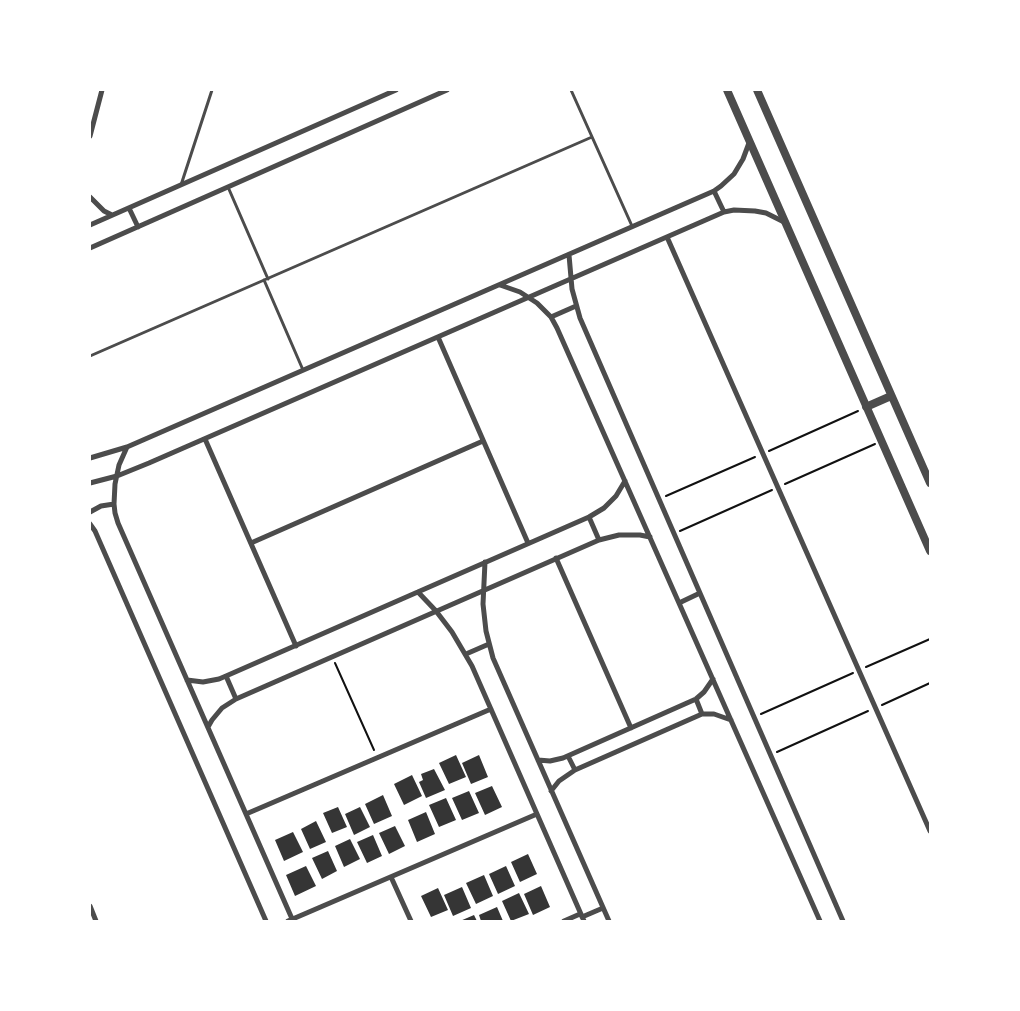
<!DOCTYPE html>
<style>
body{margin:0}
#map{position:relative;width:1020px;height:1011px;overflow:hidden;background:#fff;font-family:"Alegreya Sans",sans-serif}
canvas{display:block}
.frame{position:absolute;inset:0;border:91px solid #fff;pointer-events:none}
</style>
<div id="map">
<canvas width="1020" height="1011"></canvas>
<div class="frame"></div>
</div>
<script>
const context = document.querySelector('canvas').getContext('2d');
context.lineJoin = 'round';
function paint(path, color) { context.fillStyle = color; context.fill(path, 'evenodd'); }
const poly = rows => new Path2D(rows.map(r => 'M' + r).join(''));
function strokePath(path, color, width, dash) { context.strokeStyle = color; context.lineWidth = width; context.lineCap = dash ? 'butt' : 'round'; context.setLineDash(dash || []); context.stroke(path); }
const building = poly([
 [456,755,466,777,449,784,439,763],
 [479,755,488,777,471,784,462,763],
 [434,769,445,790,426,798,419,782,423,780,421,774],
 [412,775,422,796,404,805,394,784],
 [492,786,502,807,485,815,475,793],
 [469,791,479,813,462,820,452,798],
 [383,795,392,816,374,824,365,804],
 [446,798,456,820,439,827,429,805],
 [338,807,347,827,332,833,323,813],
 [360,807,370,827,354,835,345,814],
 [426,812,435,834,417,842,408,820],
 [316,821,326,842,310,849,301,829],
 [395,826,405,846,389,854,379,833],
 [293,832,303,852,284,861,275,840],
 [373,835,382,856,367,863,357,842],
 [350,839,360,859,344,867,335,846],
 [328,851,337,871,322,879,312,858],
 [528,854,537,874,520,882,511,862],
 [306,866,316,886,295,896,286,875],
 [506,866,515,886,498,894,489,874],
 [484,875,493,896,476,904,466,883],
 [541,886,550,907,533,915,524,894],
 [462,887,471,908,453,916,444,895],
 [438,888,448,910,431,917,421,896],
 [519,893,529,914,511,921,502,901],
 [497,907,503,921,481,921,479,915],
 [474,915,477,921,460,921]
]);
const path = poly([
 [769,451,858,411],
 [785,484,875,444],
 [666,496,755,457],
 [680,531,772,490],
 [335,663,374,750],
 [866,667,930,639],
 [882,705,930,683],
 [761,714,853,673],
 [777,752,868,711]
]);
const service = poly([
 [571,90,632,226],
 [181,185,212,90],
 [228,187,268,279],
 [264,280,303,370],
 [90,356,592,137]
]);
const minor = poly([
 [90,136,102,90],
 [714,191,724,212],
 [90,197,104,211,112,215],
 [129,208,138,227],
 [90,225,396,90],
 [667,237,930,831],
 [90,248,447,90],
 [569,255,572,289,580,318,843,921],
 [500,285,520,292,537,303,551,317,557,328,820,921],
 [551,317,576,306],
 [438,337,528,543],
 [205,439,296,646],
 [127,447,119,465,115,484,114,504,115,513,118,523,293,921],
 [90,458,127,447,714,191,721,186,734,174,743,159,749,143],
 [90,483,117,476,149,463,724,212,734,210,755,211,766,213,784,222],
 [90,512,101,506,114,504],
 [589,517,599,540],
 [90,524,95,531,266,921],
 [251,543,483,441],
 [556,558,631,728],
 [485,562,483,604,486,631,493,658,609,921],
 [418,592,436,611,452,632,472,666,584,921],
 [679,603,700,593],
 [466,654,489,644],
 [226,676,236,699],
 [187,680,203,682,219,679,226,676,589,517,604,508,616,496,625,481],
 [696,699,702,714],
 [208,727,212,720,222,708,236,699,599,540,619,535,640,535,650,537],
 [568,756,575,770],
 [538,760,550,761,563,758,696,699,704,692,713,679],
 [551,791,559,781,575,770,702,714,714,714,731,720],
 [246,814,491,709],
 [391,877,411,921],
 [90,906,96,921],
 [582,917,603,908],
 [288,921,537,814],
 [564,921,580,914]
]);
const tertiary = poly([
 [727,90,930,551],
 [757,90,930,483],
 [866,407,891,396]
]);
paint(building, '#353535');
strokePath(path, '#111', 2);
strokePath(service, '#4c4c4c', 3);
strokePath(minor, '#4c4c4c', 5);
strokePath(tertiary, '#4c4c4c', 8);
</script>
